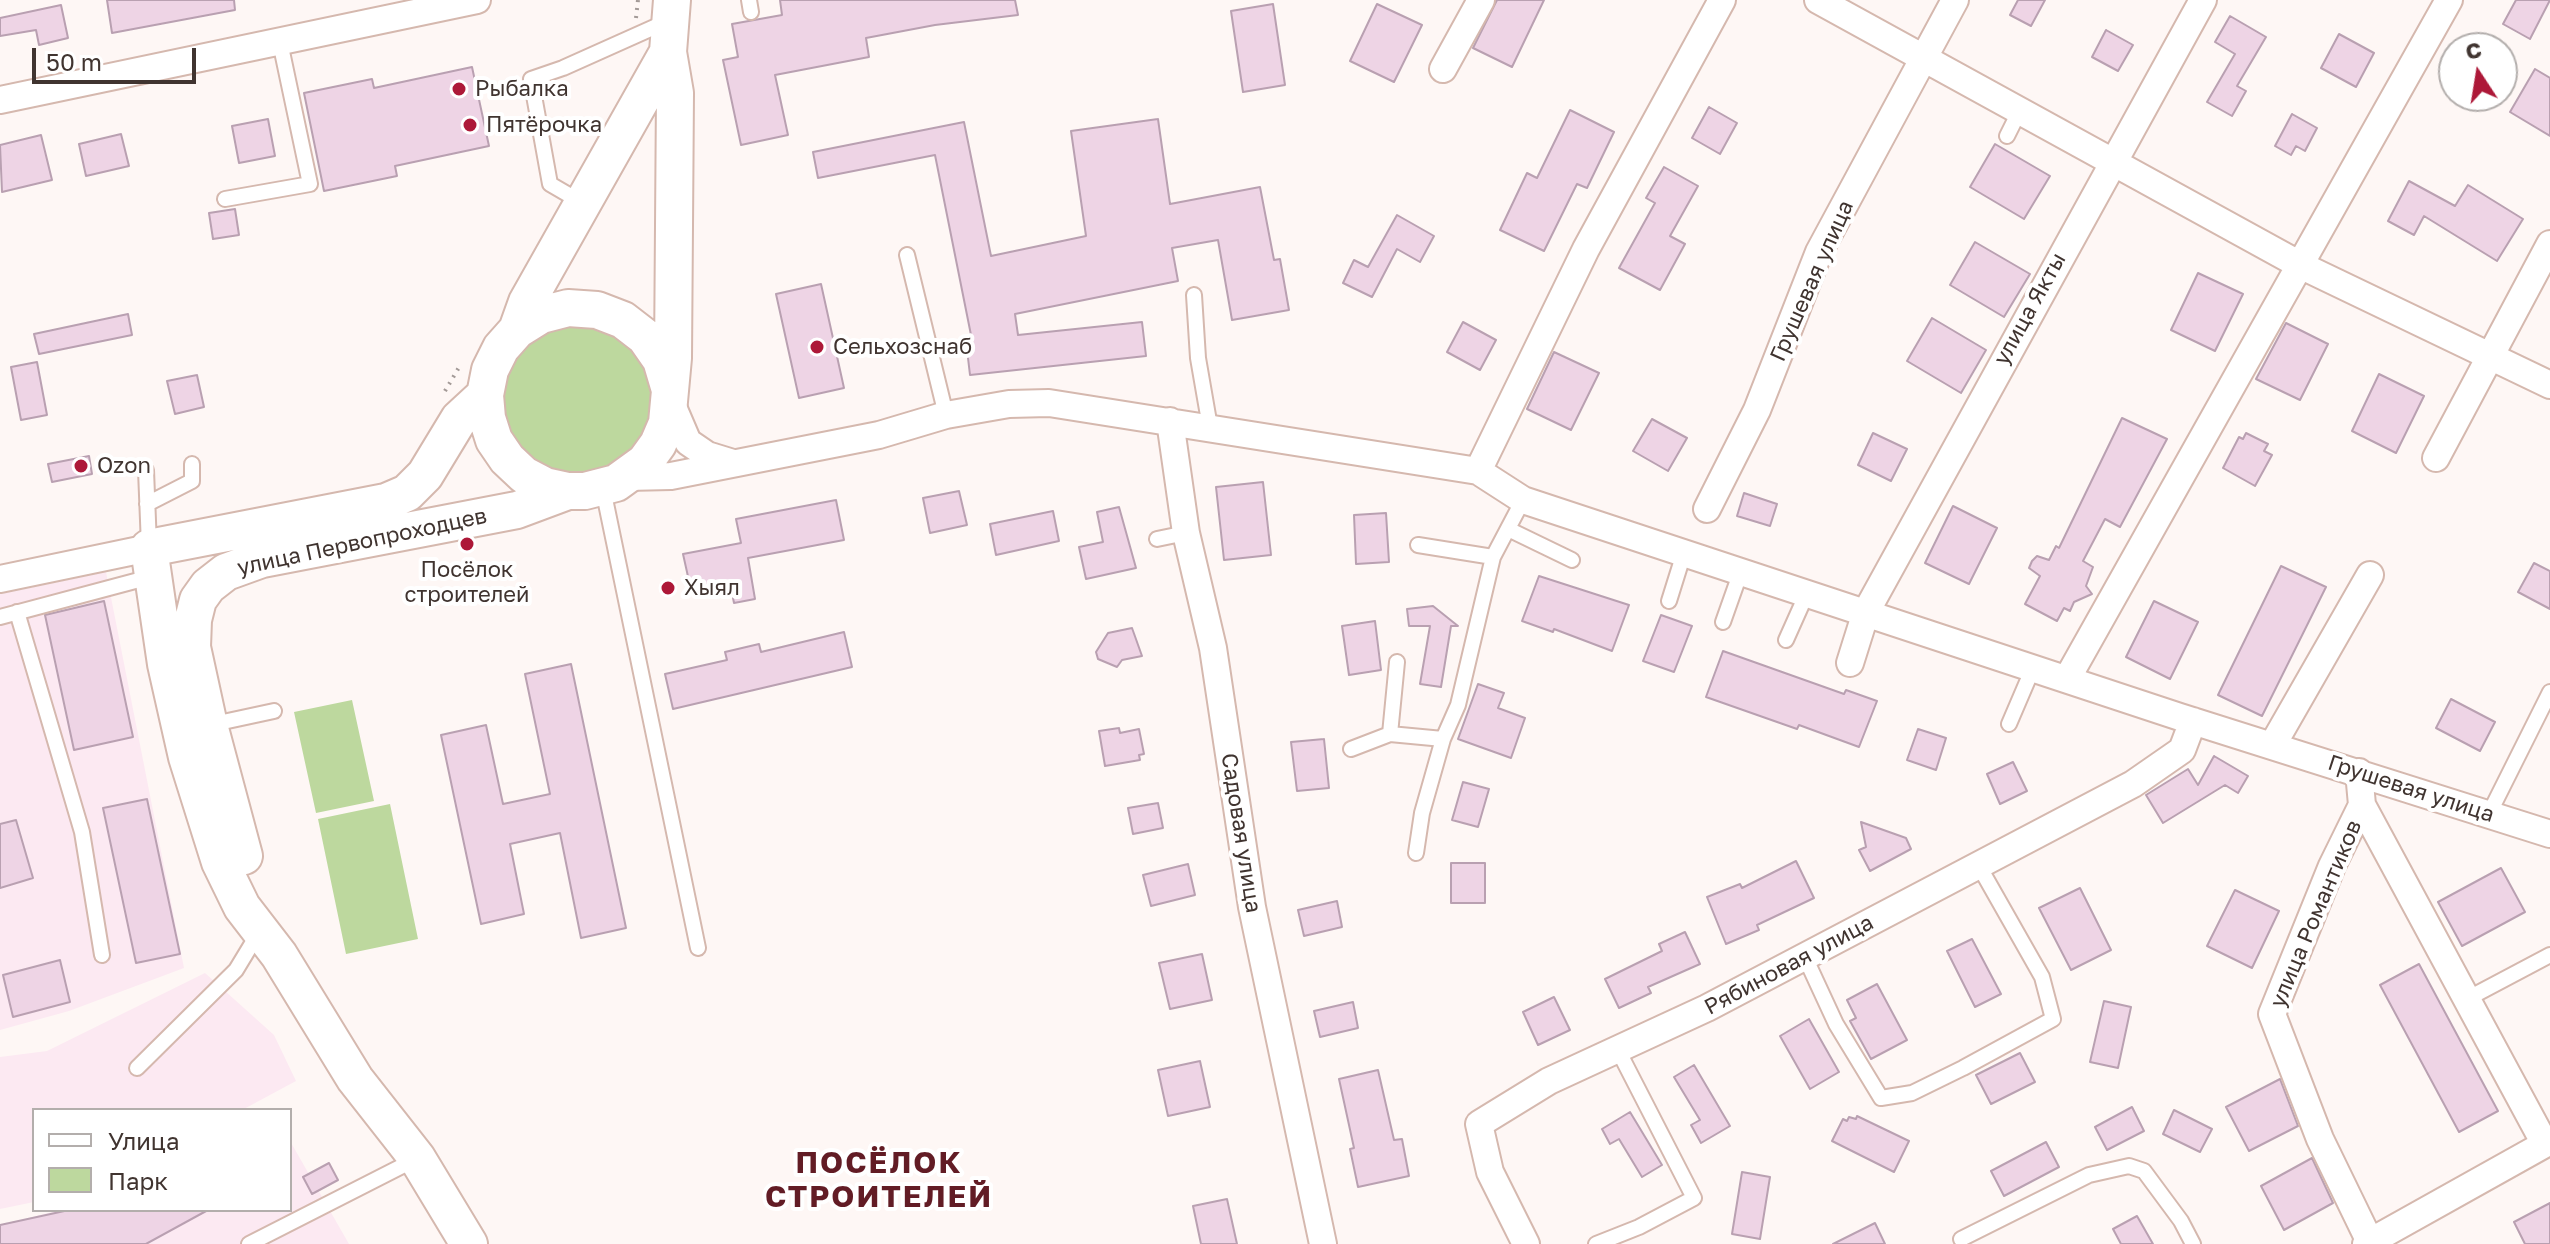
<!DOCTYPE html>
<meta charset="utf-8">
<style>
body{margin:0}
#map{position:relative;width:2550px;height:1244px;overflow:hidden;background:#fef7f5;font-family:"Golos Text",sans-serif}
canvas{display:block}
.legend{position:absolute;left:32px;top:1108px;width:260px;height:104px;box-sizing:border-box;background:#fff;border:2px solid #b3aeac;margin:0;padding:10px 14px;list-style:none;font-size:24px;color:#403430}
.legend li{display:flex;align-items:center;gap:16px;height:40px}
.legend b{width:40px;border:2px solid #b3aeac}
.north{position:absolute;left:2438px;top:32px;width:80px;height:80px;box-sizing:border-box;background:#fff;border:2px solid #b3aeac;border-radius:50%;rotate:348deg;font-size:22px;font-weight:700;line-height:32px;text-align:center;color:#403430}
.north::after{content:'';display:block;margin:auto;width:28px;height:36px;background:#ad1838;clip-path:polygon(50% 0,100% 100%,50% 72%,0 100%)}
.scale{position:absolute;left:32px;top:48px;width:164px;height:36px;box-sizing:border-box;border:4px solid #403430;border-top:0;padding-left:10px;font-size:24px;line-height:28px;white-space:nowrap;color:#403430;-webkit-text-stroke:6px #fff;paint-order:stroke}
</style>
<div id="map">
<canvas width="2550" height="1244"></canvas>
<ul class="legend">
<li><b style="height:10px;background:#fff"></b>Улица</li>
<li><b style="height:22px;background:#bdd89e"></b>Парк</li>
</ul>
<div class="north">С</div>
<div class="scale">50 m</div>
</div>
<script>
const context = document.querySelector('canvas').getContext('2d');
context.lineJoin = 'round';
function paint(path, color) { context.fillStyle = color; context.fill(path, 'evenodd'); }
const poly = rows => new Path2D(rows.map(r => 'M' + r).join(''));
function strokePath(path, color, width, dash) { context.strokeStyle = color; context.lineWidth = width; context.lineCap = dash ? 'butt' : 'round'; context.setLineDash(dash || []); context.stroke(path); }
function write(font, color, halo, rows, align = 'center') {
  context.font = font + ' "Golos Text",sans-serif'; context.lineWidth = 8; context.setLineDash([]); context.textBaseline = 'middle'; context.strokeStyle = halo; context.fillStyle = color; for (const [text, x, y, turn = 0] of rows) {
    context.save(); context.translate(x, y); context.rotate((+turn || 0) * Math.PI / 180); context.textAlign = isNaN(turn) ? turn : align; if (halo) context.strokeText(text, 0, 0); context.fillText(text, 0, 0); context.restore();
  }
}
const industrial = poly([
 [106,572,184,968,69,1011,0,1030,0,594],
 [205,973,274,1035,296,1081,242,1110,34,1110,34,1202,0,1209,0,1057,47,1051],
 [290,1141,349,1244,0,1244,0,1225,60,1210,290,1210]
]);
const green = poly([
 [601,324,645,358,656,411,631,460,580,480,528,464,499,418,506,364,546,327],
 [352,700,374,801,316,813,294,712],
 [390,804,418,939,346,954,318,819]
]);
const building = poly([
 [107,0,234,0,235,10,112,33,107,0],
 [780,0,1015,0,1018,15,935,25,866,38,869,57,775,75,788,135,741,145,723,60,738,57,732,24,782,15,780,0],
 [1497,0,1544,0,1512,67,1473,48,1497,0],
 [2018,0,2045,0,2031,26,2010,15,2018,0],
 [2516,0,2550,0,2530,39,2503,24,2516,0],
 [1273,4,1285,85,1243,92,1231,11,1273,4],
 [1377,4,1422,25,1394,82,1350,61,1377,4],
 [61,5,68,38,39,45,36,30,0,36,0,18,61,5],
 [2230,16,2266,37,2237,86,2246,91,2232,116,2207,102,2235,54,2215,42,2230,16],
 [2106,30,2133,45,2118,71,2092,57,2106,30],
 [2339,34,2374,53,2356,87,2321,68,2339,34],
 [472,67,489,146,395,166,397,176,324,191,304,93,372,79,374,88,472,67],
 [2535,69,2550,78,2550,136,2510,112,2535,69],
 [1709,107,1737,123,1720,154,1692,138,1709,107],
 [1570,110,1614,132,1587,188,1577,184,1544,251,1500,230,1527,173,1537,178,1570,110],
 [2292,114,2317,128,2305,151,2296,146,2291,155,2275,146,2292,114],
 [268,119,275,156,239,163,232,126,268,119],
 [1158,119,1170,204,1260,187,1274,260,1280,259,1289,310,1232,320,1218,240,1172,248,1178,281,1015,314,1018,335,1142,322,1146,356,970,375,966,341,972,340,935,155,818,178,813,152,964,122,991,256,1086,236,1071,131,1158,119],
 [121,134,129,166,86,176,79,144,121,134],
 [41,135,52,180,2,192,0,145,41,135],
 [1995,144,2050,176,2024,219,1970,187,1995,144],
 [1664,167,1698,186,1670,236,1685,244,1660,290,1619,268,1655,203,1646,198,1664,167],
 [2409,181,2455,206,2468,185,2523,219,2497,261,2424,216,2414,235,2388,221,2409,181],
 [235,209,239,235,213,239,209,213,235,209],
 [1397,215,1434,236,1420,262,1397,249,1372,297,1343,283,1354,260,1368,267,1397,215],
 [1975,242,2030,274,2004,317,1950,285,1975,242],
 [2198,273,2243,294,2215,351,2171,330,2198,273],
 [821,284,844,388,799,398,776,294,821,284],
 [128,314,132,335,39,354,34,334,128,314],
 [1932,318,1986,350,1961,393,1907,361,1932,318],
 [1463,322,1496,340,1480,370,1447,352,1463,322],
 [2286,323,2328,344,2300,400,2256,379,2286,323],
 [1554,352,1599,373,1571,430,1527,409,1554,352],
 [37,362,47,415,21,420,11,367,37,362],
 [2379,374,2424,396,2396,453,2352,431,2379,374],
 [197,375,204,407,175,414,167,381,197,375],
 [2122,418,2167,439,2120,527,2105,519,2083,561,2093,567,2086,586,2092,594,2074,602,2070,611,2064,608,2057,621,2025,604,2040,576,2029,568,2032,561,2037,556,2049,560,2056,546,2059,548,2122,418],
 [1652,419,1687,438,1668,471,1633,451,1652,419],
 [1873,433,1907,449,1891,481,1858,465,1873,433],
 [2246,433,2268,444,2264,451,2272,455,2255,486,2223,468,2239,437,2243,439,2246,433],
 [89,456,92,474,52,482,48,464,89,456],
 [1263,482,1271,555,1224,560,1216,487,1263,482],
 [959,491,967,525,930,533,923,498,959,491],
 [1744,493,1777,504,1770,526,1737,516,1744,493],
 [836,500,844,540,748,558,755,599,734,603,730,583,691,590,683,554,741,543,736,519,836,500],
 [1953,506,1997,528,1969,584,1925,563,1953,506],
 [1119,507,1136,568,1086,579,1079,547,1103,542,1097,512,1119,507],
 [1053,511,1059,541,996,555,990,524,1053,511],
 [1386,513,1389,562,1356,564,1354,515,1386,513],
 [2534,563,2550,571,2550,609,2518,592,2534,563],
 [2281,566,2326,587,2262,716,2218,695,2281,566],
 [1539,576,1629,605,1612,651,1554,629,1553,632,1522,621,1539,576],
 [104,601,133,737,74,750,45,615,104,601],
 [2154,601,2198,622,2170,679,2126,657,2154,601],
 [1433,606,1458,626,1451,626,1441,687,1420,684,1430,626,1409,626,1407,609,1433,606],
 [1661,615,1692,626,1674,672,1643,661,1661,615],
 [1375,621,1381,670,1349,675,1342,626,1375,621],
 [1132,628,1142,656,1122,660,1117,667,1098,659,1096,652,1108,633,1132,628],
 [844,632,852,667,673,709,665,674,727,660,725,652,759,644,761,652,844,632],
 [1723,651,1844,694,1846,690,1877,701,1859,747,1799,725,1797,729,1706,697,1723,651],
 [571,664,626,928,581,938,560,833,510,844,524,914,481,924,441,735,486,725,503,804,550,794,525,674,571,664],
 [1478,684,1504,693,1498,708,1525,718,1511,758,1458,739,1478,684],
 [2451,699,2495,722,2480,751,2436,728,2451,699],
 [1119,728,1120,733,1139,729,1144,754,1139,755,1140,760,1105,766,1099,731,1119,728],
 [1918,729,1946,738,1936,770,1907,760,1918,729],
 [1324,739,1329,788,1297,791,1291,742,1324,739],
 [2214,756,2248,776,2238,793,2225,785,2163,823,2146,795,2188,769,2198,785,2214,756],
 [2013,762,2027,791,2000,804,1987,774,2013,762],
 [1463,782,1489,789,1478,827,1452,820,1463,782],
 [147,799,180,954,136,963,103,808,147,799],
 [1158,803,1163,828,1133,834,1128,808,1158,803],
 [16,820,33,878,0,888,0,824,16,820],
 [1861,822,1906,838,1911,849,1870,871,1859,850,1866,847,1861,822],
 [1796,861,1814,898,1757,925,1759,930,1726,944,1707,897,1740,884,1742,888,1796,861],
 [1451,863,1485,863,1485,903,1451,903,1451,863],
 [1188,864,1195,895,1151,906,1143,875,1188,864],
 [2501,868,2525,912,2462,946,2438,902,2501,868],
 [2080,888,2111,950,2071,970,2039,908,2080,888],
 [2235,890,2279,911,2252,968,2207,946,2235,890],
 [1337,901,1342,927,1304,936,1298,910,1337,901],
 [1685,932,1700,964,1648,987,1651,993,1619,1008,1605,979,1662,951,1659,944,1685,932],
 [1972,939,2001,994,1975,1007,1947,951,1972,939],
 [1202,954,1212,1000,1170,1009,1159,963,1202,954],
 [60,960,70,1002,13,1017,3,975,60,960],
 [2419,964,2498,1111,2459,1132,2380,985,2419,964],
 [1877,984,1907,1040,1871,1059,1850,1021,1856,1018,1847,1000,1877,984],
 [1554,997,1570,1030,1538,1045,1523,1012,1554,997],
 [2104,1001,2131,1007,2118,1068,2090,1062,2104,1001],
 [1353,1002,1358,1028,1320,1037,1314,1011,1353,1002],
 [1809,1019,1839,1072,1810,1089,1780,1036,1809,1019],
 [2020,1053,2035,1082,1991,1104,1976,1075,2020,1053],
 [1200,1061,1210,1107,1168,1116,1158,1070,1200,1061],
 [1694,1065,1730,1126,1701,1143,1691,1125,1700,1120,1674,1077,1694,1065],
 [1378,1070,1394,1140,1402,1139,1409,1176,1358,1187,1350,1149,1354,1148,1339,1079,1378,1070],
 [2280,1079,2298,1126,2249,1151,2226,1107,2280,1079],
 [2132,1107,2144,1131,2107,1150,2095,1127,2132,1107],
 [2174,1110,2212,1129,2200,1152,2163,1134,2174,1110],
 [1630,1112,1662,1165,1642,1177,1619,1139,1610,1144,1602,1129,1630,1112],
 [1857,1116,1909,1141,1894,1172,1832,1141,1843,1119,1847,1121,1849,1117,1856,1119,1857,1116],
 [2046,1142,2059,1167,2004,1196,1991,1171,2046,1142],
 [2312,1158,2333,1203,2284,1230,2261,1186,2312,1158],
 [329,1163,338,1180,312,1194,303,1177,329,1163],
 [1742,1172,1770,1177,1760,1239,1732,1234,1742,1172],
 [1227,1199,1237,1244,1201,1244,1193,1206,1227,1199],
 [2550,1203,2550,1244,2525,1244,2514,1222,2550,1203],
 [69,1210,208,1210,146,1244,0,1244,0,1225,69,1210],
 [2137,1216,2153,1244,2121,1244,2113,1229,2137,1216],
 [1875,1223,1885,1244,1833,1244,1875,1223]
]);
const path = poly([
 [636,18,638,0],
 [445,391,461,364]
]);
const lane = poly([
 [749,0,751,12],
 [2007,136,2020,110],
 [225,199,310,184,280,42],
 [581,202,550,184,531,79,563,68,668,21],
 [907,255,946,415],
 [1194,295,1198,358,1210,427],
 [146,470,149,546],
 [603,489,698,948],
 [147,504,192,481,192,464],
 [1508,529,1572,560],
 [1157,539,1186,533],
 [1418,545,1493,557],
 [1669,601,1684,553],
 [17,612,82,832,102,955],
 [0,617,154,576],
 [1723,622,1741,571],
 [1786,640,1807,593],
 [1397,662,1390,734,1443,739,1458,705,1493,557,1523,500],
 [2009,724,2033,668],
 [209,725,274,711],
 [1351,749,1390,734],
 [2489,814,2550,692],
 [1416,853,1422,813,1443,739],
 [1805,957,1836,1024,1881,1098,1912,1093,1963,1068,2053,1019,2042,977,1979,866],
 [2465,1000,2550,955],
 [137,1068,236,970,259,932],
 [1961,1239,2089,1175,2129,1166,2144,1171,2181,1221,2193,1244],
 [249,1244,416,1159],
 [1596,1244,1639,1227,1694,1198,1618,1050]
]);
const street = poly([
 [1818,0,2302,266,2550,385],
 [1443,69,1481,0],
 [0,100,477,0],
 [670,400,688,442,707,455,733,463],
 [1170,421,1186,533,1213,648,1252,907,1323,1244],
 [2436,458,2550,244],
 [1478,471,1586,249,1722,0],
 [627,477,671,476,879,435,946,415,1009,404,1049,403,1478,471,1523,500,2180,717,2550,834],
 [1707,509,1757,410,1819,252,1955,0],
 [0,579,149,548],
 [1850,663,1866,612,2203,0],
 [2067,679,2449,0],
 [2272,746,2370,575],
 [2359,772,2362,805,2545,1144,2366,1244],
 [2362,805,2332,866,2272,1014,2320,1139,2370,1242],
 [1526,1244,1490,1172,1479,1124,1549,1081,1707,1008,2133,784,2182,750,2193,721]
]);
const secondary = poly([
 [517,330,527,302,668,52],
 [669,387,661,360,645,337,623,320,597,310,568,308,541,315,517,330,501,348,490,370,485,395,487,418,494,440,507,459,524,475,545,486,568,491,585,491,616,483,645,462,658,444,667,423,673,358,675,93,668,52,672,0],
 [244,856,209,725,192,647,193,620,198,600,208,586,226,572,262,559,517,510,568,491],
 [469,1244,417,1158,355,1079,279,955,242,907,220,862,187,757,166,664,149,548,386,502,407,493,425,475,459,419,485,395]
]);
const markers = [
 [459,89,8,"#ad1838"],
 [470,125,8,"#ad1838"],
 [817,347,8,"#ad1838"],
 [81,466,8,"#ad1838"],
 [467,544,8,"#ad1838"],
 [668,588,8,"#ad1838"]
];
const poiNames = [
 ["Рыбалка",475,89],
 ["Пятёрочка",486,125],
 ["Сельхозснаб",833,347],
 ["Ozon",97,466],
 ["Посёлок",467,570,"center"],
 ["строителей",467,595,"center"],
 ["Хыял",684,588]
];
const streetNames = [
 ["Грушевая улица",1812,281,-66],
 ["улица Якты",2030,309,-61],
 ["улица Первопроходцев",362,542,-12],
 ["Грушевая улица",2411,789,18],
 ["Садовая улица",1241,833,81],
 ["улица Романтиков",2316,914,-67],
 ["Рябиновая улица",1789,965,-28]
];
const districtNames = [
 ["ПОСЁЛОК",879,1163],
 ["СТРОИТЕЛЕЙ",879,1197]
];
paint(industrial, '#fce9f2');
paint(green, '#bdd89e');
paint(building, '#eed4e5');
strokePath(building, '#b9a0b1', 2);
strokePath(lane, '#d5b8ae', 18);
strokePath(street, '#d5b8ae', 30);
strokePath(secondary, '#d5b8ae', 40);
strokePath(path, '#a39a97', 4, [2, 6]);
strokePath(lane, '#fff', 14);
strokePath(street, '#fff', 26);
strokePath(secondary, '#fff', 36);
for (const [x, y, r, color] of markers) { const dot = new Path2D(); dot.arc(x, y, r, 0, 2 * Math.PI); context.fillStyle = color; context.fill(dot); strokePath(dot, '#fff', 3); }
write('22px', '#403430', '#fff', poiNames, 'left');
write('22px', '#403430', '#fff', streetNames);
context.letterSpacing = '2px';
write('bold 30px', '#621c25', '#fff', districtNames);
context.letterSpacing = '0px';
</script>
